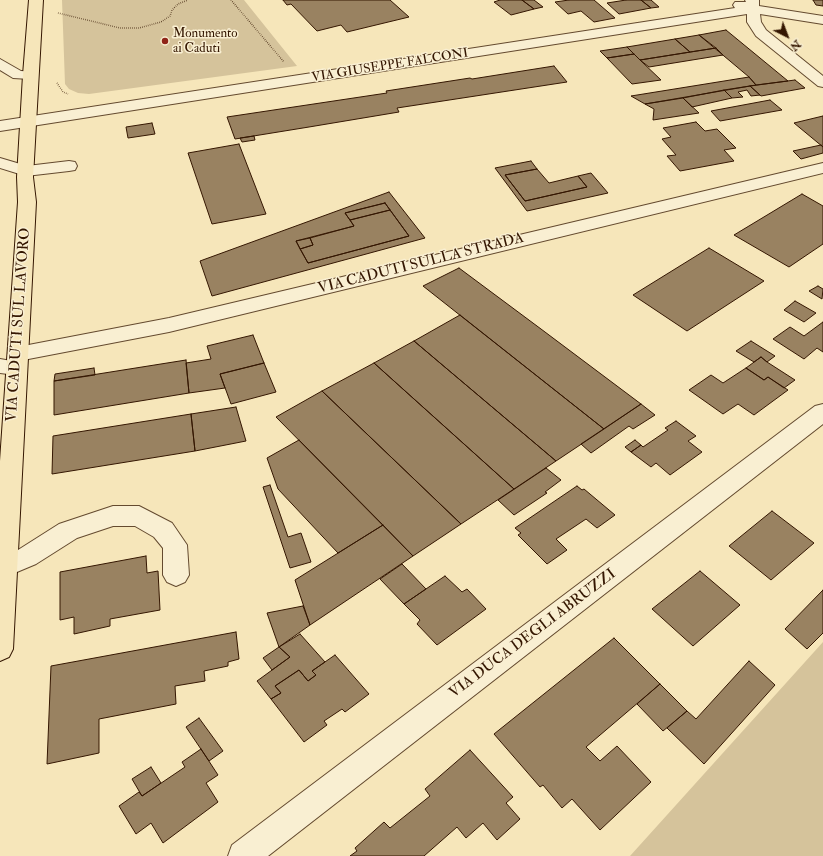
<!DOCTYPE html>
<style>
body{margin:0}
#map{position:relative;width:823px;height:856px;overflow:hidden;background:#f6e6ba;font-family:"IM FELL Double Pica",serif}
canvas{display:block}
.north{position:absolute;left:767px;top:16px;width:40px;height:40px;-webkit-text-stroke:3px #f9efd2;paint-order:stroke;rotate:138deg;font-size:11px;font-weight:700;line-height:16px;text-align:center;color:#341601}
.north::after{content:'';display:block;margin:auto;width:14px;height:18px;background:#341601;clip-path:polygon(50% 0,100% 100%,50% 72%,0 100%)}
</style>
<div id="map">
<canvas width="823" height="856"></canvas>
<div class="north">N</div>
</div>
<script>
const context = document.querySelector('canvas').getContext('2d');
context.lineJoin = 'round';
function paint(path, color) { context.fillStyle = color; context.fill(path, 'evenodd'); }
const poly = rows => new Path2D(rows.map(r => 'M' + r).join(''));
function strokePath(path, color, width, dash) { context.strokeStyle = color; context.lineWidth = width; context.lineCap = dash ? 'butt' : 'round'; context.setLineDash(dash || []); context.stroke(path); }
function write(font, color, halo, rows, align = 'center') {
  context.font = font + ' "IM FELL Double Pica",serif'; context.lineWidth = 3; context.setLineDash([]); context.textBaseline = 'middle'; context.strokeStyle = halo; context.fillStyle = color; for (const [text, x, y, turn = 0] of rows) {
    context.save(); context.translate(x, y); context.rotate((+turn || 0) * Math.PI / 180); context.textAlign = isNaN(turn) ? turn : align; if (halo) context.strokeText(text, 0, 0); context.fillText(text, 0, 0); context.restore();
  }
}
const green = poly([
 [62,0,244,0,297,66,89,94,78,93,69,89,65,84],
 [823,642,823,856,630,856]
]);
const building = poly([
 [283,0,390,0,409,17,347,32,341,25,317,31,291,4,287,5,283,0],
 [500,0,522,0,534,9,511,15,494,2,500,0],
 [522,0,534,0,543,7,534,9,522,0],
 [569,0,594,0,615,18,594,22,581,11,568,14,555,2,569,0],
 [626,0,641,0,651,8,619,14,607,3,626,0],
 [641,0,651,0,659,7,651,8,641,0],
 [813,0,823,0,823,6,816,5,813,0],
 [726,30,788,81,756,85,749,77,699,35,726,30],
 [699,35,716,48,690,52,675,39,699,35],
 [675,39,690,52,640,60,627,47,675,39],
 [627,47,634,54,607,58,600,51,627,47],
 [716,48,723,55,649,67,640,60,716,48],
 [634,54,640,60,661,80,632,84,607,58,634,54],
 [554,66,567,82,397,108,399,112,309,127,235,139,227,117,387,93,386,91,470,78,472,79,554,66],
 [749,77,756,85,645,104,631,96,749,77],
 [795,80,805,88,761,96,750,86,795,80],
 [750,86,760,95,751,96,747,90,738,92,743,97,732,98,724,90,750,86],
 [724,90,732,98,692,107,683,98,724,90],
 [683,98,699,113,653,120,654,109,645,104,683,98],
 [770,100,782,110,720,121,711,111,770,100],
 [823,116,823,147,794,123,823,116],
 [696,122,705,131,717,129,736,148,724,150,734,161,680,171,667,156,676,155,662,139,671,137,663,128,696,122],
 [152,123,155,134,128,138,126,127,152,123],
 [254,136,255,140,242,142,240,138,254,136],
 [239,144,266,214,212,224,188,153,239,144],
 [821,145,823,147,823,153,801,159,793,151,821,145],
 [531,161,537,169,505,175,525,201,587,187,578,176,591,173,608,193,527,211,495,168,531,161],
 [537,169,549,183,578,176,587,187,525,201,505,175,537,169],
 [389,192,425,238,212,296,200,261,389,192],
 [385,203,409,236,308,263,296,241,354,226,345,213,385,203],
 [802,194,823,206,823,244,789,267,734,235,802,194],
 [385,203,390,210,350,220,345,213,385,203],
 [390,210,409,236,308,263,300,249,313,245,310,238,354,226,350,220,390,210],
 [310,238,313,245,300,249,296,241,310,238],
 [709,248,764,281,687,331,633,295,709,248],
 [459,268,541,329,641,404,604,429,423,286,459,268],
 [818,286,823,289,822,299,809,291,818,286],
 [795,301,816,313,804,322,784,310,795,301],
 [460,315,604,429,556,461,414,341,460,315],
 [823,322,823,352,817,348,804,359,773,339,790,327,804,336,823,322],
 [253,335,264,363,220,374,225,388,189,393,186,363,211,359,207,346,253,335],
 [414,341,556,461,514,489,374,363,414,341],
 [751,341,775,356,767,362,761,357,754,362,736,351,751,341],
 [761,357,767,362,795,380,784,388,768,377,764,380,746,368,761,357],
 [186,360,189,393,54,415,54,381,186,360],
 [264,363,276,392,231,404,220,374,264,363],
 [374,363,514,489,461,524,322,391,374,363],
 [94,368,95,375,54,381,55,374,94,368],
 [746,368,764,380,768,377,788,390,754,415,738,404,723,414,689,390,711,375,723,383,746,368],
 [322,391,461,524,413,556,276,417,322,391],
 [641,404,655,415,633,429,629,426,591,453,581,444,641,404],
 [236,407,246,441,195,451,191,414,236,407],
 [191,414,195,451,52,474,53,436,191,414],
 [676,421,696,436,688,441,702,452,670,475,656,463,651,467,631,452,641,445,643,447,668,430,665,428,676,421],
 [299,440,383,525,338,553,278,489,267,458,299,440],
 [635,440,641,445,631,452,625,447,635,440],
 [546,468,561,480,545,492,547,493,514,515,498,500,546,468],
 [270,485,288,537,301,533,311,562,290,568,263,487,270,485],
 [577,486,582,490,584,489,615,515,597,528,586,519,556,539,567,550,547,564,518,535,521,533,515,528,577,486],
 [772,511,814,543,771,580,729,546,772,511],
 [383,525,413,556,310,625,295,580,383,525],
 [146,556,147,573,158,571,160,610,110,619,110,626,74,634,74,617,60,620,60,572,146,556],
 [402,564,426,589,404,604,380,579,402,564],
 [700,571,740,605,693,646,652,609,700,571],
 [445,576,462,592,467,589,486,609,437,645,417,624,420,620,404,604,445,576],
 [823,590,823,633,807,649,785,629,823,590],
 [303,606,310,625,279,647,267,613,303,606],
 [236,632,239,659,228,662,228,666,204,671,205,681,175,686,176,704,99,719,99,753,47,764,51,666,236,632],
 [300,634,325,662,312,671,316,675,308,681,299,670,275,686,281,693,271,699,257,681,290,657,279,647,300,634],
 [614,638,660,684,586,747,600,761,617,746,651,782,600,830,572,799,562,808,543,785,540,787,494,734,614,638],
 [279,647,290,657,272,670,263,658,279,647],
 [335,655,369,694,345,712,342,709,324,721,327,725,304,742,271,699,281,693,275,686,299,670,308,681,316,675,312,671,335,655],
 [749,661,775,685,704,764,667,728,687,711,696,719,749,661],
 [660,684,687,711,663,731,637,704,660,684],
 [199,718,223,751,209,761,186,727,199,718],
 [201,749,218,775,206,783,218,802,163,843,151,823,136,834,119,806,139,792,142,796,185,767,182,762,201,749],
 [470,750,513,797,506,803,520,819,497,840,483,823,466,838,457,827,424,856,350,856,357,851,355,848,384,822,390,828,430,796,425,789,470,750],
 [151,767,161,783,142,796,132,779,151,767]
]);
const path = poly([
 [231,0,284,62],
 [58,13,120,28,139,28,161,22,170,16,172,10,178,4,188,0],
 [57,83,63,92,68,94]
]);
const minor = poly([
 [745,0,759,0,759,6,823,16,823,24,760,14,761,22,766,30,823,76,823,87,818,86,756,36,747,22,747,14,0,131,0,121,735,8,733,5,735,2,746,2,745,0],
 [0,59,21,71,35,72,37,75,35,78,30,79,13,78,0,70,0,59],
 [0,158,27,166,69,161,75,162,77,166,75,170,69,171,26,176,0,168,0,158],
 [823,163,823,173,169,332,18,361,11,359,8,354,11,349,18,347,169,318,823,163],
 [0,359,23,363,26,368,23,373,16,375,0,373,0,359],
 [823,404,823,424,268,856,228,856,232,845,815,406,823,404],
 [113,506,139,506,172,523,187,545,189,575,185,582,176,586,167,582,163,575,163,548,154,537,135,526,113,526,77,538,36,564,5,577,0,576,0,558,18,550,59,524,113,506]
]);
const major = poly([
 [29,0,43,0,33,177,36,202,13,649,9,657,0,661,0,461,18,202,17,177,23,75,29,0]
]);
const markers = [
 [165,41,4,"#8f2418"]
];
const farPoinames = [
 ["Monumento",173,34],
 ["ai Caduti",173,49]
];
const farStreetnames = [
 ["VIA GIUSEPPE FALCONI",390,66,-9]
];
const streetNames = [
 ["VIA CADUTI SULLA STRADA",421,264,-14],
 ["VIA CADUTI SUL LAVORO",19,325,-86],
 ["VIA DUCA DEGLI ABRUZZI",533,634,-37]
];
paint(green, '#d5c39b');
paint(building, '#998261');
strokePath(building, '#341601', 1);
strokePath(minor, '#644a2f', 2);
strokePath(major, '#341601', 2);
strokePath(path, '#341601', 1.5, [0.5, 1.5]);
paint(minor, '#f9efd2');
paint(major, '#f6e6ba');
for (const [x, y, r, color] of markers) { const dot = new Path2D(); dot.arc(x, y, r, 0, 2 * Math.PI); context.fillStyle = color; context.fill(dot); strokePath(dot, '#f9efd2', 1.5); }
write('13px', '#341601', '#f9efd2', farPoinames, 'left');
write('13px', '#341601', '#f9efd2', farStreetnames);
write('15px', '#341601', '#f9efd2', streetNames);
</script>
